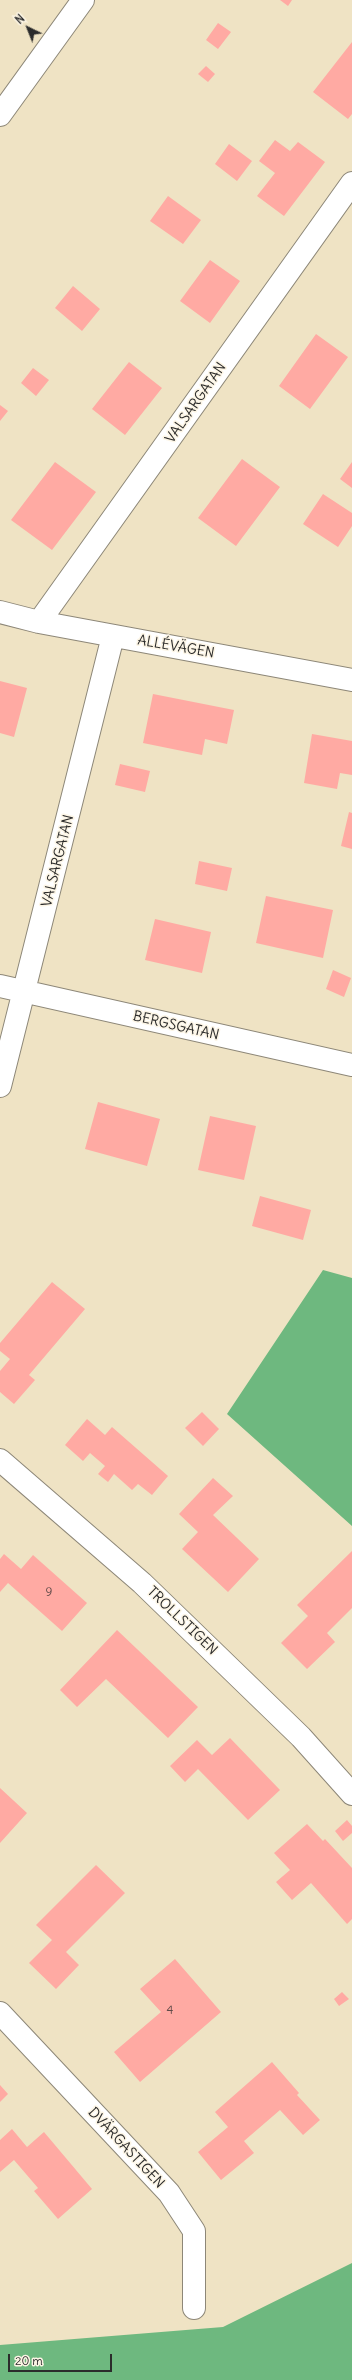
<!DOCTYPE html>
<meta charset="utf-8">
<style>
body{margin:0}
#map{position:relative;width:352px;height:2380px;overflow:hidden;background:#efe3c4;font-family:Delius,sans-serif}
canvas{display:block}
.north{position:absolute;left:8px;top:8px;width:40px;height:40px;-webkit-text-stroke:3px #fcf5e5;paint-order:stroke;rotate:317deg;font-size:11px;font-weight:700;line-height:16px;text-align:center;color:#2b2b2b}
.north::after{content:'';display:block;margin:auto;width:14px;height:18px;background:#2b2b2b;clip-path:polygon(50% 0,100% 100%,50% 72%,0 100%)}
.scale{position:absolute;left:8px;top:2354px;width:104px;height:18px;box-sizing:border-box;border:2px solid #2b2b2b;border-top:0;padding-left:5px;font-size:12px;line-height:14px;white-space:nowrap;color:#2b2b2b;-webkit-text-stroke:3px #fcf5e5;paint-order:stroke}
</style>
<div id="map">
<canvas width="352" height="2380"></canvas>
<div class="north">N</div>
<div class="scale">20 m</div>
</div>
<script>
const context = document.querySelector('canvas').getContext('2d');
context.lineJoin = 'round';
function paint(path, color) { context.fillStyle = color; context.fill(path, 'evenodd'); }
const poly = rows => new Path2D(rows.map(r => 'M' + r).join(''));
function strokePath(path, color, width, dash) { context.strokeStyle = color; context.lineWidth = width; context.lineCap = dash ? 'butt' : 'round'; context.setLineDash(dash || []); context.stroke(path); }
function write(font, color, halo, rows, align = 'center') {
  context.font = font + ' Delius,sans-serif'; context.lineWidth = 3; context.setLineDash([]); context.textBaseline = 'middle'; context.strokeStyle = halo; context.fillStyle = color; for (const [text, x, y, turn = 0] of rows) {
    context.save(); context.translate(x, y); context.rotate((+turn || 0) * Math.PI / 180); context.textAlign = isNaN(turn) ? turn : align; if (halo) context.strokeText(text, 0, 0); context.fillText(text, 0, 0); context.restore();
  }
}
const forest = poly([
 [323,1270,352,1278,352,1526,227,1414],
 [352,2263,352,2380,0,2380,0,2345,223,2327]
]);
const building = poly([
 [280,0,292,0,288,6],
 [218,23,231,32,218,49,206,40],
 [352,42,352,114,348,119,313,92],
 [206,66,215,74,208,82,198,74],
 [275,140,290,151,298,142,325,162,284,216,257,196,275,173,259,161],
 [229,144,252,161,237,181,215,164],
 [168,196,201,220,183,244,150,221],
 [210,260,240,281,210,323,180,301],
 [73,286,100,309,82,331,55,308],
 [316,334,348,357,310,409,279,386],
 [129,362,162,388,125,435,92,409],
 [33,368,49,380,36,396,21,383],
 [0,405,8,411,0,421],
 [242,459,280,487,236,546,198,518],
 [55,462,96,492,52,550,11,520],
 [352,462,352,488,340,479],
 [323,494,352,513,352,526,338,547,303,524],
 [0,681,27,688,14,737,0,733],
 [153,694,234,710,227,744,205,739,202,755,143,743],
 [312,734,352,741,352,775,340,773,337,789,304,783],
 [120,764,150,771,145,792,115,785],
 [349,812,352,813,352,849,341,846],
 [199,861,232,868,227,891,195,884],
 [266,896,333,910,323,958,256,943],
 [155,919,211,932,202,973,145,960],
 [333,970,351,978,344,997,326,989],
 [98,1102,160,1119,147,1166,85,1149],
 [210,1116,256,1126,244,1180,198,1170],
 [260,1196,311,1210,303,1240,252,1226],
 [52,1282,85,1309,29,1375,35,1380,14,1404,0,1392,0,1371,10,1359,0,1351,0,1343],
 [202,1412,219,1429,203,1446,185,1428],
 [87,1419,105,1435,112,1427,168,1476,152,1495,138,1484,132,1490,114,1474,108,1482,98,1474,105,1466,90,1453,83,1461,65,1445],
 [213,1478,233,1496,213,1515,259,1559,228,1592,182,1549,198,1532,179,1514],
 [352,1551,352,1608,327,1633,335,1642,307,1669,281,1643,308,1616,297,1605],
 [4,1554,21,1569,33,1555,87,1603,62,1631,8,1583,0,1592,0,1559],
 [117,1630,198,1707,168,1738,106,1679,77,1707,60,1690],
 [230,1738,280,1790,248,1820,198,1769,185,1782,170,1766,197,1740,212,1755],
 [0,1788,27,1813,0,1843],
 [347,1820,352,1826,352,1833,343,1841,335,1831],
 [307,1824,323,1841,325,1839,352,1868,352,1919,347,1924,311,1883,292,1900,276,1882,290,1870,274,1853],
 [96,1865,125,1893,66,1952,79,1965,56,1989,29,1963,52,1940,36,1925],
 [175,1959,221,2012,140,2082,114,2052,161,2012,140,1989],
 [342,1992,349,1999,339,2006,334,1999],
 [272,2062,299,2093,297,2095,320,2120,303,2135,280,2110,244,2141,254,2153,221,2180,198,2152,228,2127,215,2112],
 [0,2085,8,2094,0,2102],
 [12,2129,27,2147,44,2132,92,2189,58,2219,34,2191,38,2188,14,2160,0,2172,0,2140]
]);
const street = poly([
 [0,612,39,622,352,680],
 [39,622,352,183],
 [0,986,352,1065],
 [0,1086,113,636],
 [0,1460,142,1583,301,1737,352,1794],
 [0,2013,169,2193,194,2231,194,2308]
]);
const secondary = poly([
 [0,115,83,0]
]);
const numberNames = [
 ["9",49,1593],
 ["4",170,2011]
];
const streetNames = [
 ["VALSARGATAN",196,403,-55],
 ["ALLÉVÄGEN",176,647,10],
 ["VALSARGATAN",58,861,-76],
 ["BERGSGATAN",176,1026,13],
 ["TROLLSTIGEN",182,1621,44],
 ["DVÄRGASTIGEN",126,2148,47]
];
paint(forest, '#6eb87f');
paint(building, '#ffaaa3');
strokePath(street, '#8d8778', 24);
strokePath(secondary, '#8d8778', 24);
strokePath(street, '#fff', 22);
strokePath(secondary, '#fff', 22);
write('12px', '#604b49', null, numberNames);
write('14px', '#2b2b2b', '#fcf5e5', streetNames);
</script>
